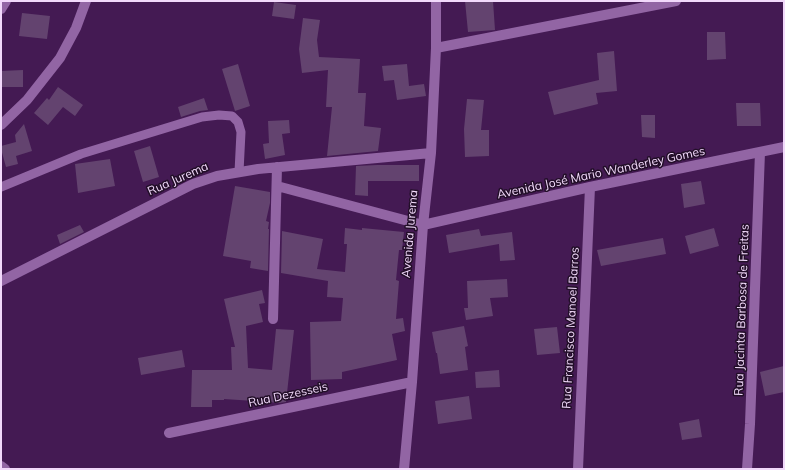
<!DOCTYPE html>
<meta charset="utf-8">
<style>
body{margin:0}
#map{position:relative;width:785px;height:470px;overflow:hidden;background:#441a53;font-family:Mulish,sans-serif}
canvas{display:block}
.frame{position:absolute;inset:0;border:2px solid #f2d9fb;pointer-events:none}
</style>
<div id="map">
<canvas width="785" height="470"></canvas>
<div class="frame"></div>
</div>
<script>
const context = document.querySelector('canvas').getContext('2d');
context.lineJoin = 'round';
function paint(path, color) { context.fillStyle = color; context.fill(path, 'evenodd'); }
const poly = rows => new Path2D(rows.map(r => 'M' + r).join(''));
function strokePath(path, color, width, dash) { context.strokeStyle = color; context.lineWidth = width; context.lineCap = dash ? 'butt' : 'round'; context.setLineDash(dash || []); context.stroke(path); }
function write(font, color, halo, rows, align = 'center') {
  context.font = font + ' Mulish,sans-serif'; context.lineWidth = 3; context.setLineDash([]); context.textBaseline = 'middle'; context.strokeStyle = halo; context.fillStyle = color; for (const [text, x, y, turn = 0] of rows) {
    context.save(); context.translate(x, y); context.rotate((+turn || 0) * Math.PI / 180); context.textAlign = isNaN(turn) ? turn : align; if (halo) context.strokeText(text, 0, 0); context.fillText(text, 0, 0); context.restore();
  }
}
const building = poly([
 [465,1,493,1,495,30,468,32],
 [274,2,296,5,294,19,272,16],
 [22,13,50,16,47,39,19,36],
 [303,18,320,20,317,40,319,57,360,59,358,93,366,93,364,126,381,128,378,151,327,156,332,107,326,107,328,70,302,73,299,49],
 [707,32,725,32,726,59,707,60],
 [614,51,617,91,596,93,598,104,554,115,548,92,599,80,597,53],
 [238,64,250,106,235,111,222,69],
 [407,64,409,86,424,84,426,96,397,100,394,80,384,81,382,66],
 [23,70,23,87,1,87,1,71],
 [58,87,83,105,75,116,63,107,48,125,34,113,47,98,49,100],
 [204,98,208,110,200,111,181,117,178,107],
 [467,99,484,100,481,130,489,130,489,156,465,157,464,129],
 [736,103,760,103,761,126,737,126],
 [641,115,655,115,655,138,642,137],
 [289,120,290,133,282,134,285,155,265,159,263,144,269,143,268,121],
 [24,124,32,151,16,156,18,164,6,167,1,149,1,146,16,142,15,135],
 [150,146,159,177,143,182,134,151],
 [110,159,115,186,78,193,75,164],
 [377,165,419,165,419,181,368,181,368,196,355,195,356,166],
 [701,181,705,204,684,208,681,184],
 [235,186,270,192,270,203,266,221,269,222,268,229,269,229,268,271,250,268,251,261,223,256],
 [80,225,84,232,60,244,57,235],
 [345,228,362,230,362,228,404,232,402,250,399,250,396,280,399,281,396,319,403,318,405,331,392,334,397,360,342,372,342,379,311,380,310,322,341,321,343,298,327,297,328,281,281,273,282,231,323,239,317,269,345,272,347,244,344,244],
 [714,228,719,246,690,254,685,236],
 [479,229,481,236,512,232,515,260,500,261,499,244,449,253,446,235],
 [663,238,666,254,601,266,597,250],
 [507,279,508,297,490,298,493,316,466,320,464,308,468,308,467,281],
 [262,290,265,303,259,304,263,322,246,326,248,368,272,370,276,329,294,330,286,402,279,403,269,402,224,399,224,400,212,400,212,407,191,407,192,370,232,370,231,347,235,347,224,299],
 [464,326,468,346,465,347,468,370,440,374,437,353,436,353,432,332],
 [557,327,560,353,537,355,534,329],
 [182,350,185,367,141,375,138,358],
 [784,366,784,392,765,396,760,372],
 [499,370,500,387,476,388,475,372],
 [469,396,472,419,438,424,435,401],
 [699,419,702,437,682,440,679,423]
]);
const service = poly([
 [1,187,81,154,202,117,219,115,232,116,238,122,241,132,239,172]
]);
const minor = poly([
 [1,9,6,1],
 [436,48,676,1],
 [1,125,27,100,60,58,76,28,86,1],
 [277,186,423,225,590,187,784,147],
 [1,281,193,184,217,176,258,169,431,153],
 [273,319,277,167],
 [169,433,412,382],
 [1,466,5,469],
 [404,469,412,382,423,225,431,153,436,48,436,1],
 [578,469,590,187],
 [747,469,750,424,760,152]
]);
const streetNames = [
 ["Avenida José Mario Wanderley Gomes",601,173,-12],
 ["Rua Jurema",178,179,-24],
 ["Avenida Jurema",410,234,-85],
 ["Rua Jacinta Barbosa de Freitas",742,310,-88],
 ["Rua Francisco Manoel Barros",571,328,-87],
 ["Rua Dezesseis",288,395,-12]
];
paint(building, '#63436f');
strokePath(service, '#9265a4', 9);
strokePath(minor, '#9265a4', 10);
write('12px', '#f2d9fb', '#220f28', streetNames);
</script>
